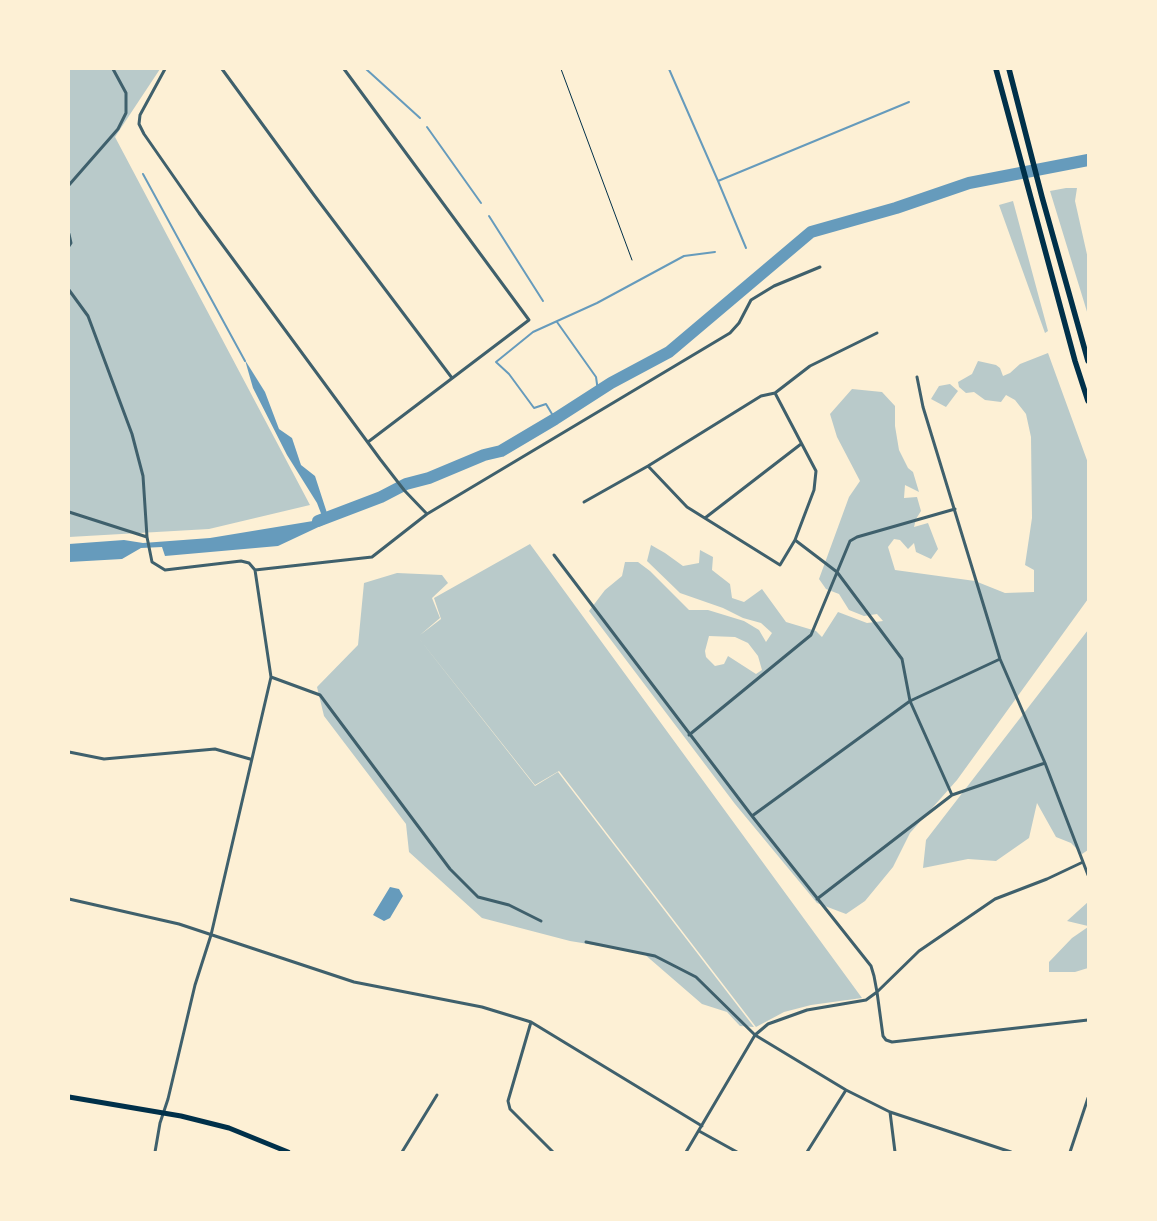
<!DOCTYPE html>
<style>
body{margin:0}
#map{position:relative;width:1157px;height:1221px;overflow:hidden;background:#fdf0d5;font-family:"Golos Text",sans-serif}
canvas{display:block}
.frame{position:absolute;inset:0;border:70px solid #fdf0d5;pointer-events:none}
</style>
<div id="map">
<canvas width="1157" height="1221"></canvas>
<div class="frame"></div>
</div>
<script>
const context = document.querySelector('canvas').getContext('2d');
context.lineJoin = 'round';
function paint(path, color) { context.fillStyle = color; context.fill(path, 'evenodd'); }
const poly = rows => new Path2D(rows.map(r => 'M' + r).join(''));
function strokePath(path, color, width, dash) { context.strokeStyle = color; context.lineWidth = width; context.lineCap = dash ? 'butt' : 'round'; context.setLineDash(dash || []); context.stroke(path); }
const green = poly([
 [69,69,160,69,115,137,310,505,209,529,69,537],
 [1066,188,1077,188,1075,201,1088,259,1088,315,1050,191],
 [1013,201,1048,331,1045,333,999,205],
 [1048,353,1088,463,1088,599,957,780,910,833,893,867,865,901,846,914,817,903,735,804,589,611,605,590,622,576,625,562,638,562,650,571,689,610,708,610,744,621,759,630,766,642,772,633,761,623,743,618,723,608,680,593,647,561,651,545,665,553,683,566,699,563,700,550,713,557,712,570,730,584,732,598,744,602,762,589,786,622,816,631,822,637,838,612,867,623,883,621,877,614,864,616,849,610,839,594,826,589,819,579,849,497,860,481,837,437,830,414,852,389,882,392,895,406,895,426,899,450,908,468,913,472,919,492,905,485,904,498,917,497,921,511,916,519,914,527,928,523,938,549,931,559,916,552,914,543,908,549,900,540,894,539,888,547,895,570,975,581,1005,593,1034,592,1034,570,1025,565,1032,518,1031,437,1026,414,1015,400,1006,395,1001,402,985,400,974,392,966,393,959,387,958,382,972,374,978,361,996,365,1000,368,1003,376,1010,373,1020,364],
 [709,636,735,637,748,643,758,656,762,670,756,674,728,656,724,664,715,666,706,657,705,651],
 [950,384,958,391,946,407,931,399,939,386],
 [530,544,862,998,811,1005,784,1012,756,1027,559,771,535,785,417,636,535,786,558,772,754,1027,740,1026,727,1012,702,1004,643,953,570,941,482,918,409,852,406,824,324,716,317,687,358,645,364,583,397,573,442,575,448,583,432,598,440,618,420,635,441,619,434,598],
 [1088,630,1088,850,1082,854,1071,843,1056,837,1037,803,1029,838,996,861,968,859,923,868,926,840],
 [1088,902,1088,926,1067,921,1078,911],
 [1088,927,1088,968,1075,972,1049,972,1049,962,1072,938]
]);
const water = poly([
 [245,360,265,392,279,429,292,438,301,465,315,476,327,513,332,515,327,523,278,546,165,556,162,547,141,548,122,559,69,562,69,544,124,540,143,543,210,538,313,521,322,516,317,503,287,455,253,388],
 [390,887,399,889,403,896,390,918,384,921,373,915]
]);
const stream = poly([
 [366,69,420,118],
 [669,69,718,181],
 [427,127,481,203],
 [143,174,245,361],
 [489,216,543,301],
 [746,248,718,181,909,102],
 [557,322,596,377,598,391],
 [555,419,546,404,534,408,509,374,496,362,533,332,597,303,684,256,715,252]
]);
const river = poly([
 [318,521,381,497,406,484,429,478,484,455,501,451,555,419,611,383,669,352,811,232,896,208,969,183,1088,160]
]);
const path = poly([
 [561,69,632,260]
]);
const minor = poly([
 [165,69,140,115,139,124,144,134,199,213,380,459,404,490,427,514],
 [222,69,314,195,452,378],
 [344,69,529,320,368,442],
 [69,185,118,129,126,113,126,93,113,69],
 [69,234,71,243,69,246],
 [69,290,88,316,132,434,143,476,147,537,152,562,165,570,241,561,249,563,255,570],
 [917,377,923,407,1000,659,1045,763,1088,875],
 [648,466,687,507,780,565,795,540,814,490,816,471,775,393],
 [584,502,648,466,761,396,775,393,810,366,877,333],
 [69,512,147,537],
 [705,518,801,444],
 [795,540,837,572,902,659,910,701,952,795],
 [554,555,752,816,871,966,874,976,877,992,866,1000,807,1010,768,1024,755,1035,686,1152],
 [255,570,372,557,427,514,730,333,739,323,751,300,774,286,820,267],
 [271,677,320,695,450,869,478,897,509,905,541,921],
 [689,735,811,635,850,541,857,537,955,509],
 [69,752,104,759,215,749,250,759],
 [752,816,910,701,1000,659],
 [1083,862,1047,879,995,899,919,951,877,992,883,1036,886,1040,892,1042,1088,1020],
 [69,899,179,924,354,982,482,1007,531,1022,702,1126],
 [817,899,952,795,1045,763],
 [586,942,655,956,696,977,755,1035,846,1090,890,1112,1011,1152],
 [531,1022,508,1101,510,1109,553,1152],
 [890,1112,895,1152],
 [699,1131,737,1152],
 [155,1152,160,1123,168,1099,195,985,211,935,271,677,255,570],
 [402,1152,437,1095],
 [807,1152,846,1090],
 [1070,1152,1088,1098]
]);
const secondary = poly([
 [69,1097,181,1116,229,1128,288,1152]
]);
const trunk = poly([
 [996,69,1075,361,1088,401],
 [1009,69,1042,197,1088,361]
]);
paint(green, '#b9caca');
paint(water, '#669bbc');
strokePath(stream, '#669bbc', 2);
strokePath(river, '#669bbc', 12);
strokePath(path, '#003049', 1);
strokePath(minor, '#3f606c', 3);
strokePath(secondary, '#003049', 5);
strokePath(trunk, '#003049', 5.5);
</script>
